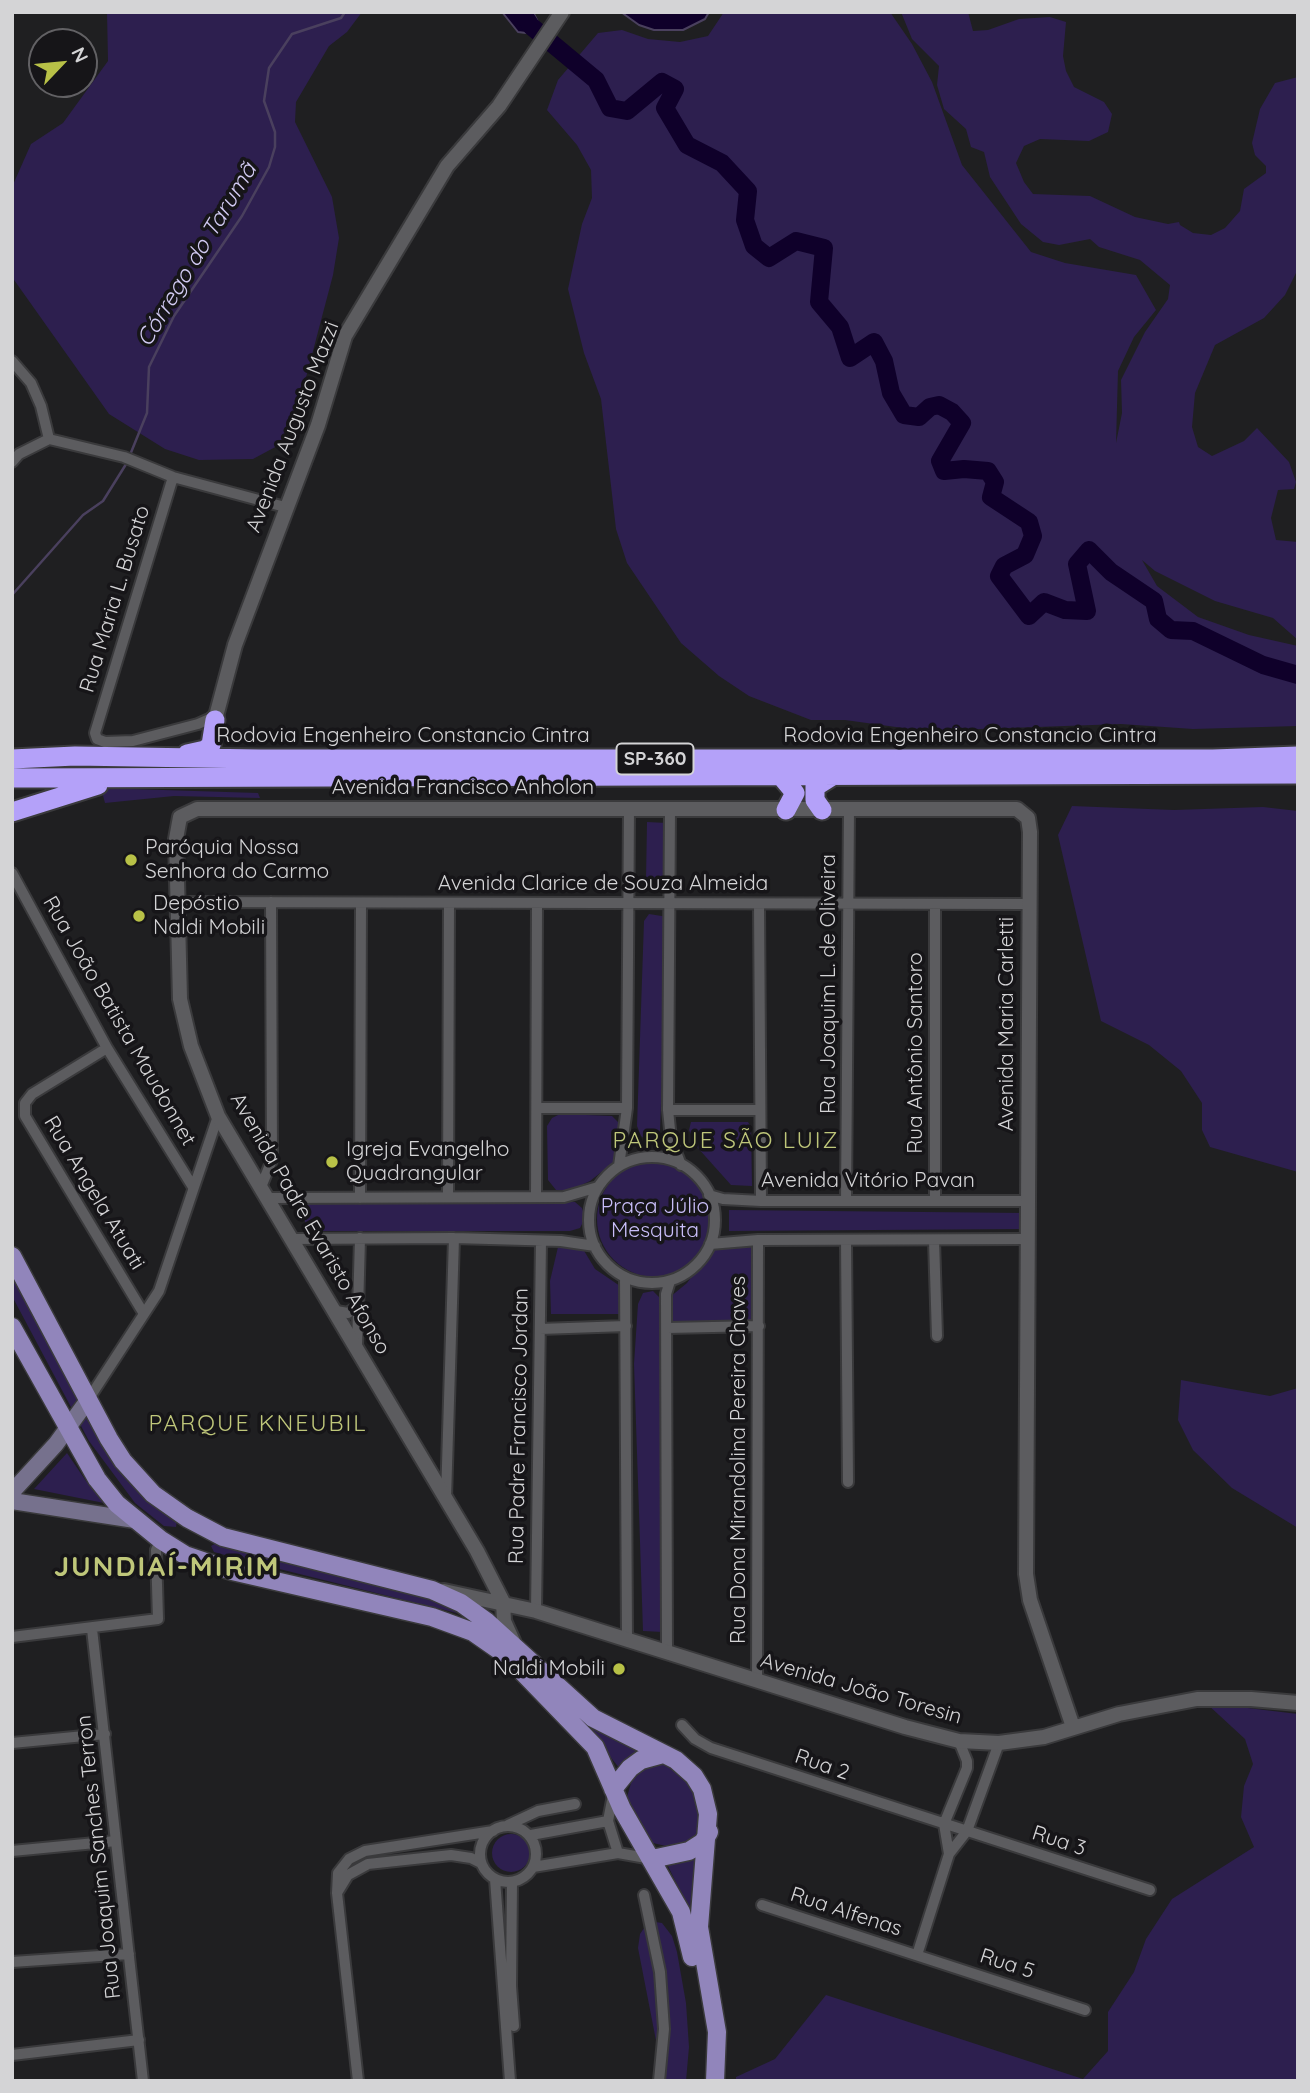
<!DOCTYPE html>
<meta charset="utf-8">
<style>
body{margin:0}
#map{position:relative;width:1310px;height:2093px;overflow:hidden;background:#1f1f21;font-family:Quicksand,sans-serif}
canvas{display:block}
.frame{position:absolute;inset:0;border:14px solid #d4d4d6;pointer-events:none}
.north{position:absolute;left:28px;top:28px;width:70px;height:70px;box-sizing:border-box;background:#161518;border:2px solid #626164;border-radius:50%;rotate:64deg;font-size:19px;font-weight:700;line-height:28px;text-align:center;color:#d4d4d6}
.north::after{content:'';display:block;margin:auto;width:24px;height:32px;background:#b8c147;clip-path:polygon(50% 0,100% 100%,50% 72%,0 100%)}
</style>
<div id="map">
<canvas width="1310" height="2093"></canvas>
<div class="frame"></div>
<div class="north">N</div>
</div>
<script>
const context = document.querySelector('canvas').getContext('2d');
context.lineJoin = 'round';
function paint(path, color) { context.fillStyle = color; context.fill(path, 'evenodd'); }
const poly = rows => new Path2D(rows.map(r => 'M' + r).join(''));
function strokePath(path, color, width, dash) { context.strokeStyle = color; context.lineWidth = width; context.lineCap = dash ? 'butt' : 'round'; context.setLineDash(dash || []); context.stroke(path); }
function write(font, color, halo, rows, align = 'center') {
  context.font = font + ' Quicksand,sans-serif'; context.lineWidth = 7; context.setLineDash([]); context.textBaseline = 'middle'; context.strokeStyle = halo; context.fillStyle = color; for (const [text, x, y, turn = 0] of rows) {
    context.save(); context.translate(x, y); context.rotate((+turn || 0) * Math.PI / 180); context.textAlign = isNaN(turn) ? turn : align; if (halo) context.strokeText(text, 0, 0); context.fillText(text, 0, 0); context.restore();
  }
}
const green = poly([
 [107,12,362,12,347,32,329,46,296,102,295,122,332,197,339,238,333,275,299,404,279,445,253,459,199,460,165,449,109,414,12,277,12,187,31,144,63,123,108,61],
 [724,12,890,12,912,44,932,82,962,165,1031,252,1065,263,1136,275,1156,310,1134,337,1118,371,1116,443,1122,413,1121,380,1145,332,1168,299,1170,285,1140,260,1099,247,1090,239,1059,245,1043,242,1021,224,990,177,984,152,971,147,966,129,944,109,937,85,939,66,912,39,901,12,968,12,973,31,988,30,1019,19,1050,17,1066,22,1063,56,1066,71,1074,87,1104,102,1112,114,1108,132,1089,141,1040,139,1024,146,1016,163,1024,182,1033,194,1090,196,1135,217,1168,224,1179,222,1180,225,1193,233,1211,235,1225,228,1240,211,1244,189,1266,173,1266,166,1255,155,1252,143,1260,109,1275,83,1298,77,1298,269,1285,295,1264,318,1215,345,1195,393,1192,427,1198,447,1212,456,1244,441,1257,428,1289,462,1296,482,1294,489,1278,490,1271,518,1276,540,1298,542,1298,640,1273,618,1215,601,1155,571,1142,560,1157,586,1198,617,1249,635,1298,646,1298,726,1193,729,1121,724,925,731,845,720,811,720,749,696,719,676,681,643,627,563,616,529,601,399,584,353,568,289,582,224,592,198,591,170,577,145,547,110,558,80,598,33,622,30,648,39,680,42,708,36],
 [101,788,258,793,260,798,174,796,105,803],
 [1072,806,1174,810,1263,807,1298,811,1298,1172,1210,1147,1202,1130,1202,1103,1181,1071,1149,1045,1101,1021,1058,835],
 [647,822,667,823,666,884,654,886,646,880],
 [649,914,668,917,660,1130,657,1141,648,1142,641,1136,637,1126,644,921],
 [560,1114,612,1116,621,1125,619,1158,590,1181,569,1191,556,1190,548,1180,547,1126,552,1118],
 [691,1122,748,1122,751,1127,752,1186,731,1185,697,1147,689,1130],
 '597 1219a58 58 0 1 1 116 0a58 58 0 1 1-116 0Z',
 [575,1202,582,1208,585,1218,580,1228,570,1231,307,1231,301,1204],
 [729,1210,1023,1213,1022,1229,729,1231],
 [558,1247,583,1249,595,1269,620,1286,620,1314,551,1314,550,1281],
 [752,1247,754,1323,670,1323,670,1297,687,1283,711,1250],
 [12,1275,82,1408,177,1519,176,1527,164,1526,135,1503,89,1441,12,1296],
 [653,1291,663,1301,663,1632,643,1631,634,1364,638,1304,643,1293],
 [1181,1380,1270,1396,1298,1388,1298,1528,1232,1488,1193,1450,1178,1420],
 [67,1453,86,1481,109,1504,34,1489],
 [216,1543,439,1600,473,1617,243,1560,214,1552,211,1546],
 [1206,1703,1298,1714,1298,2081,736,2081,736,2077,775,2059,826,1995,1083,2079,1108,2051,1108,2012,1134,1972,1146,1939,1172,1899,1254,1847,1241,1817,1244,1786,1253,1764,1245,1739],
 [581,1720,645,1751,620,1769],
 [671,1763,695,1788,701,1828,694,1841,670,1847,653,1843,647,1838,628,1806,627,1797,633,1776,642,1768],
 '492 1853a19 19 0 1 1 38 0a19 19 0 1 1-38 0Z',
 [695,1855,690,1911,667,1864,682,1863],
 [649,1921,662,1923,672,1936,677,1952,686,2003,689,2047,686,2081,657,2081,660,2061,638,1948,640,1934]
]);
const water = poly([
 [502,12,533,12,538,22,526,33,518,32,502,12],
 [621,12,709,12,705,19,683,30,654,30,639,25,621,12]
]);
const stream = poly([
 [130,455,147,413,149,367,174,316,242,216,269,167,275,147,275,132,264,101,269,68,292,34,341,18,345,12],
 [12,595,83,515,103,501,128,461]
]);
const river = poly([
 [522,12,531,26,596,80,610,108,627,111,662,82,675,89,665,108,687,145,722,163,748,191,745,220,754,246,769,258,796,241,824,248,819,302,840,327,850,358,874,342,884,361,891,393,904,415,919,417,930,407,939,405,952,412,962,423,940,461,944,471,964,469,988,471,995,482,991,497,1029,522,1033,536,1025,555,1004,566,999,576,1029,616,1044,602,1065,610,1087,611,1077,564,1089,550,1111,572,1154,601,1158,619,1171,630,1193,631,1263,665,1298,675]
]);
const minor = poly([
 [12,361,31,383,41,406,49,439],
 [12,462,19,454,49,439,124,457,173,477,285,507],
 [173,477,95,733,97,739,105,742,133,741,198,724,216,716],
 [670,809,668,1110,671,1139,681,1165],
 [12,873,107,1048,193,1187],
 [177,902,1028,904],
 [759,904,761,1201],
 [935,905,935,1200],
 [107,1048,32,1094,25,1103,25,1116,144,1314],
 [537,1108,627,1108],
 [668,1110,760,1110],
 '589 1220a63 63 0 1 1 126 0a63 63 0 1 1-126 0Z',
 [619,1166,627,1108,629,808],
 [261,1187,272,1160,271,902],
 [709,1195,723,1199,761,1201,1028,1201],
 [448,1197,449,903],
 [536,1197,537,903],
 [268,1198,564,1197,598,1187],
 [360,1198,361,903],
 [846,1200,849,809],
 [292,1239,454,1238,561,1241,595,1246],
 [846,1240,848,1482],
 [934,1240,937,1336],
 [710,1244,758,1240,1028,1239],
 [625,1277,627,1640],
 [336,1311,348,1313,359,1305],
 [667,1328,759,1326],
 [540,1329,626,1326],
 [357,1347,360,1238],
 [88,1400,159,1291,218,1116],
 [446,1498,454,1238],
 [536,1611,541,1241],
 [92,1629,143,2081],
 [12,1637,158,1619,156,1550,161,1540],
 [667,1653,666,1294,670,1281],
 [757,1681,758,1240],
 [682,1725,695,1739,711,1748,1150,1890],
 [12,1743,105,1734],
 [613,1795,608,1821,618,1853],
 [508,1825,538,1811,575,1804],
 '480 1854a28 28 0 1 1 56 0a28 28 0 1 1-56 0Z',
 [531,1835,608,1821],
 [12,1851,116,1841],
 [949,1854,944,1824,967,1768,967,1761,959,1741],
 [533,1867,618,1853,652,1859],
 [495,1879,510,2081],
 [512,1882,511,1986,514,2026],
 [337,1893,348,1875,368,1864,451,1855,471,1858,481,1863],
 [644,1895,660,1972,664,2029,659,2081],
 [762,1905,1085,2010],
 [917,1955,949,1854,967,1831,999,1743],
 [12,1962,129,1954],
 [12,2055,139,2040],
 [358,2081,337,1893,338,1873,349,1859,365,1851,493,1831]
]);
const tertiary = poly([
 [215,720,235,645,318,425,345,336,447,166,499,106,562,12],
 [444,1591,536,1611,905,1727,959,1741,999,1743,1044,1737,1119,1714,1197,1699,1251,1699,1298,1703],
 [513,1641,504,1621,503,1602,477,1551,218,1116,191,1046,180,999,176,839,180,817,197,809,1017,809,1028,818,1030,832,1026,1574,1030,1600,1073,1727]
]);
const secondary = poly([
 [12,1492,56,1444,88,1400],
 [12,1501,135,1520]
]);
const primary = poly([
 [12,1256,109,1439,123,1461,153,1494,187,1518,223,1537,432,1590,461,1603,486,1621,593,1718,676,1760,694,1776,702,1789,708,1814,699,1927,717,2032,715,2081],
 [12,1327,97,1479,117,1504,161,1540,185,1555,232,1571,432,1617,473,1632,506,1655,595,1747,622,1809,681,1912,692,1957],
 [613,1789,630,1768,641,1760,663,1754],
 [652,1859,689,1851,703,1842,709,1832]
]);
const motorway = poly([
 [187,754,205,750,211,745,215,720],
 [12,759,75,756,259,759,1213,759,1298,756],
 [780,775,795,793,786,810],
 [12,778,1298,774],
 [822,810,815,800,815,787,834,775],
 [12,812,98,785]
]);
const markers = [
 [131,860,7,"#b8c147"],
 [139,916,7,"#b8c147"],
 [332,1162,7,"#b8c147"],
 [619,1669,7,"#b8c147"]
];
const shields = [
 [655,759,77]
];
const shieldNames = [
 ["SP-360",655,759]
];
const streetNames = [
 ["Avenida Augusto Mazzi",293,427,-69],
 ["Rua Maria L. Busato",115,599,-73],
 ["Rodovia Engenheiro Constancio Cintra",403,736],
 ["Rodovia Engenheiro Constancio Cintra",970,736],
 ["Avenida Francisco Anholon",463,788],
 ["Avenida Clarice de Souza Almeida",603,884],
 ["Rua Joaquim L. de Oliveira",829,984,-90],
 ["Rua João Batista Maudonnet",119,1021,60],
 ["Avenida Maria Carletti",1007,1024,-90],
 ["Rua Antônio Santoro",916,1053,-90],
 ["Avenida Vitório Pavan",868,1181],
 ["Rua Angela Atuati",94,1193,59],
 ["Avenida Padre Evaristo Afonso",310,1224,60],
 ["Rua Padre Francisco Jordan",519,1426,-89],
 ["Rua Dona Mirandolina Pereira Chaves",739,1460,-90],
 ["Avenida João Toresin",861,1689,16],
 ["Rua 2",822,1765,19],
 ["Rua 3",1059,1841,18],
 ["Rua Joaquim Sanches Terron",99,1857,-96],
 ["Rua Alfenas",846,1912,18],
 ["Rua 5",1007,1964,18]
];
const poiNames = [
 ["Paróquia Nossa",145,848],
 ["Senhora do Carmo",145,872],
 ["Depóstio",153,904],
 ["Naldi Mobili",153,928],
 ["Igreja Evangelho",346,1150],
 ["Quadrangular",346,1174],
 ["Naldi Mobili",605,1669,"right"]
];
const parkNames = [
 ["Praça Júlio",655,1207],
 ["Mesquita",655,1231]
];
const waterNames = [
 ["Córrego do Tarumã",197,255,-59]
];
const neighbourhoodNames = [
 ["PARQUE SÃO LUIZ",726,1141],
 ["PARQUE KNEUBIL",258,1424]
];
const districtNames = [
 ["JUNDIAÍ-MIRIM",167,1568]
];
paint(green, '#2d1f4f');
paint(water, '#0f002a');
strokePath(water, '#4a405e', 2);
strokePath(stream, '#4a405e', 2.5);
strokePath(river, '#0f002a', 18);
strokePath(minor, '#3a3a3c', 14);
strokePath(tertiary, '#3a3a3c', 18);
strokePath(secondary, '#3a3a3c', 19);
strokePath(primary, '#3a3a3c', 21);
strokePath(motorway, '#3a3a3c', 23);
strokePath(minor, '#5c5c5f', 10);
strokePath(tertiary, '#5c5c5f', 14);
strokePath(secondary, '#76718d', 16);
strokePath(primary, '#9185bb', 18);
strokePath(motorway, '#b4a1f9', 19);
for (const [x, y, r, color] of markers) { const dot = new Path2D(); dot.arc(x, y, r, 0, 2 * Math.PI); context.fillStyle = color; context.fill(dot); strokePath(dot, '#161518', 2.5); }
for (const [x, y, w] of shields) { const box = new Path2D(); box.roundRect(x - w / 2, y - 15.5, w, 31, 5); context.fillStyle = '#161518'; context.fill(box); strokePath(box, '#d4d4d6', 2); }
write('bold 19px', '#d4d4d6', null, shieldNames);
write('21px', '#d4d4d6', '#161518', streetNames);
write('21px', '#d4d4d6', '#161518', poiNames, 'left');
write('21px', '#c9bef9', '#161518', parkNames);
write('italic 23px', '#d1caf2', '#161518', waterNames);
context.letterSpacing = '2px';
write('23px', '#bfc77a', '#161518', neighbourhoodNames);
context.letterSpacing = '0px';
context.letterSpacing = '2px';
write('bold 28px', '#bfc77a', '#161518', districtNames);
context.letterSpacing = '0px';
</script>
